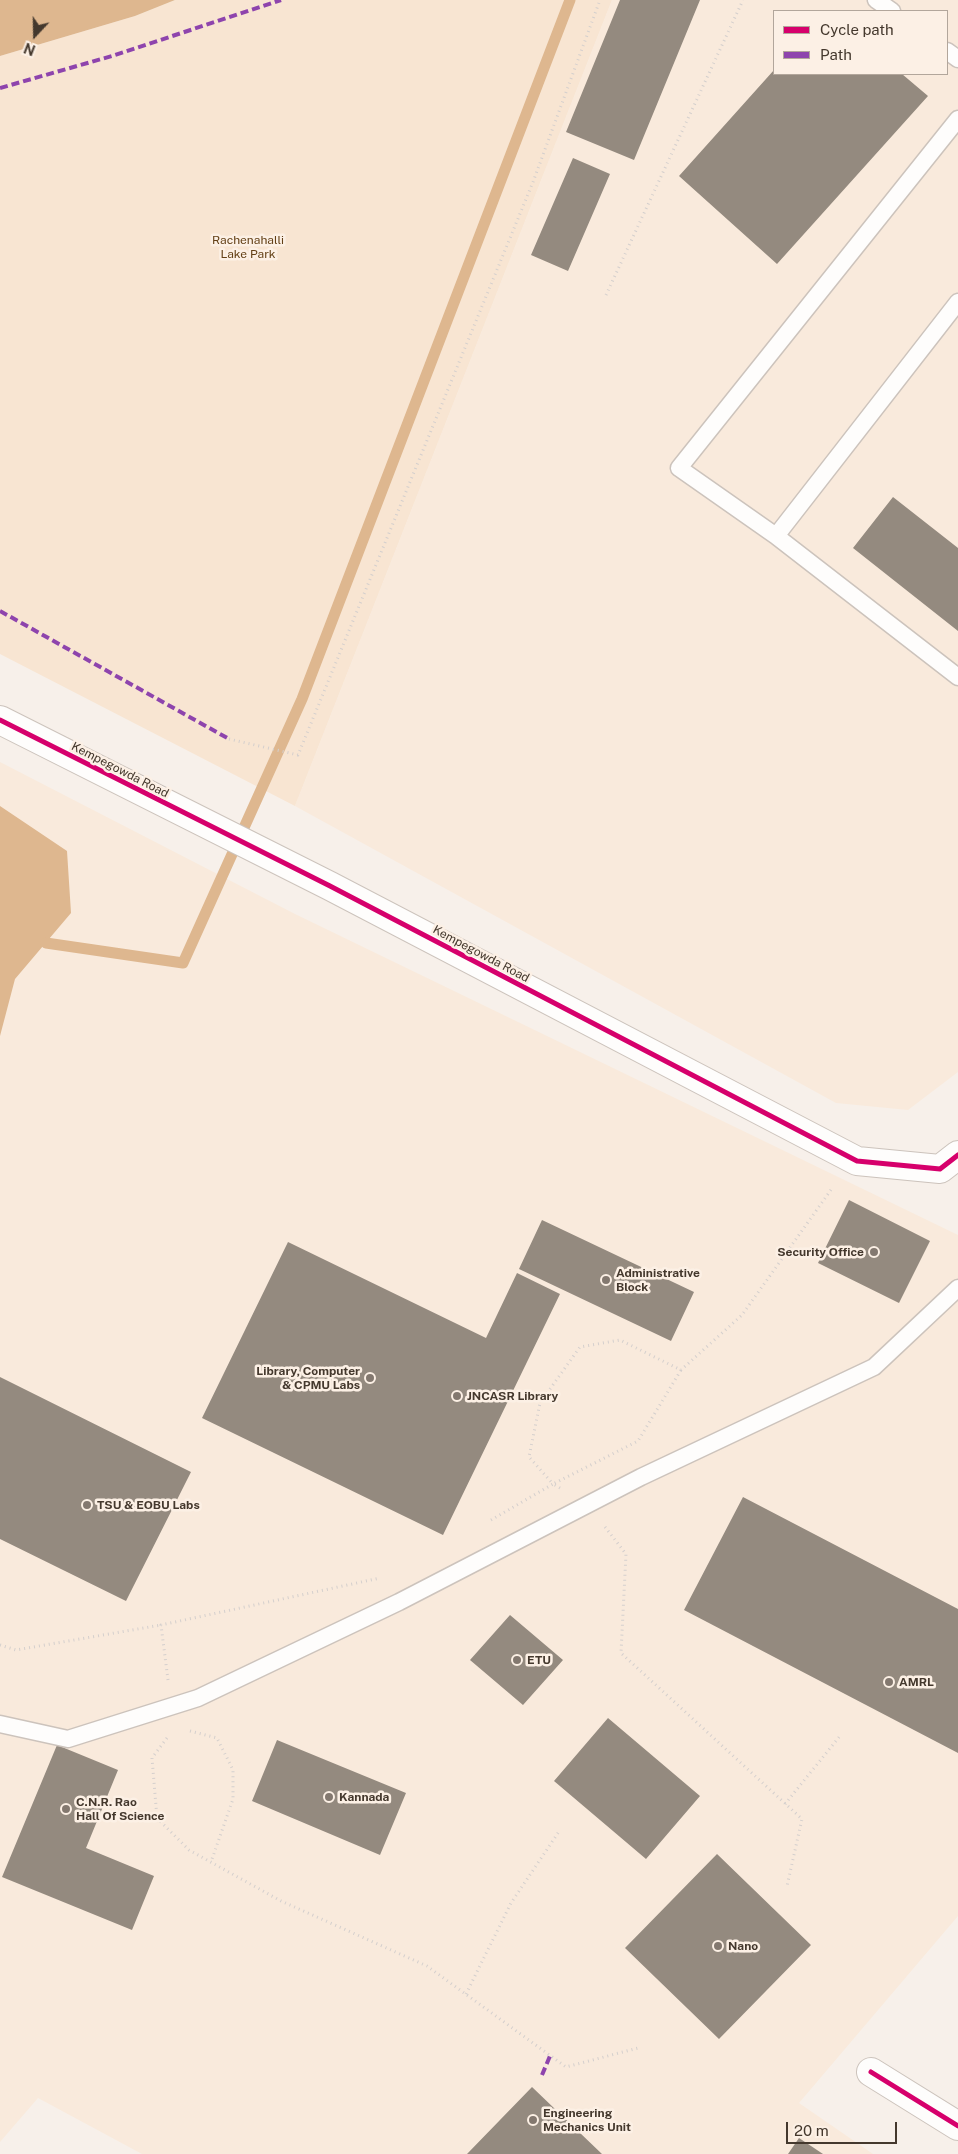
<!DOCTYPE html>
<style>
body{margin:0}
#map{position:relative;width:958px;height:2154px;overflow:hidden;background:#f7f0ea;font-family:"Public Sans",sans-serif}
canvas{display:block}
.legend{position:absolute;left:773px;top:10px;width:175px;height:65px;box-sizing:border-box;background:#fcf0e5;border:1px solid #b2a69b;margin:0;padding:6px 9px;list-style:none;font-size:15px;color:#44382d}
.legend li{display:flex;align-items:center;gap:10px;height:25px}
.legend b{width:25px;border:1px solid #b2a69b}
.north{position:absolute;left:10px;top:10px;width:50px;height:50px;-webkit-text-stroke:4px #fcf0e5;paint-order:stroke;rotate:201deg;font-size:14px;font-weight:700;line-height:20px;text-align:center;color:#44382d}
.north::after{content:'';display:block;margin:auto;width:18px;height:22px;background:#44382d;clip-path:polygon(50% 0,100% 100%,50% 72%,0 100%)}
.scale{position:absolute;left:786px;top:2122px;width:111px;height:22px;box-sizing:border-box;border:2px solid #44382d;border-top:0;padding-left:6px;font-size:15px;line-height:18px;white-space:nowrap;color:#44382d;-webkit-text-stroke:4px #fcf0e5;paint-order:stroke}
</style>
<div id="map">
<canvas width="958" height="2154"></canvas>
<ul class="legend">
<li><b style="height:6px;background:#d6006c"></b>Cycle path</li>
<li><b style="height:6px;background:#8e44ad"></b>Path</li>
</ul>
<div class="north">N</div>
<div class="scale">20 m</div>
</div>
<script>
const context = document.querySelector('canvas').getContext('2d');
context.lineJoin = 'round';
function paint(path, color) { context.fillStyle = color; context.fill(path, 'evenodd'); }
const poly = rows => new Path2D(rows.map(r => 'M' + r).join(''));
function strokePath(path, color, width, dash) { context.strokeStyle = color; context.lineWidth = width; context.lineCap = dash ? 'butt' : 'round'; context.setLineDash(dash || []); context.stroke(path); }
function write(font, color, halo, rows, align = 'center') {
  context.font = font + ' "Public Sans",sans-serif'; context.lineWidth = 5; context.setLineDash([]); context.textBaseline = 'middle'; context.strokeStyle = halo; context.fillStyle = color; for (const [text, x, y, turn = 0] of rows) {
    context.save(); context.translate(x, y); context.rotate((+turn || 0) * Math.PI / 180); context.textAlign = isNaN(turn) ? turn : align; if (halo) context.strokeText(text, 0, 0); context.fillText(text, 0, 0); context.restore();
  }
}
const built = poly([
 [612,0,958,0,958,1072,908,1110,836,1103,295,806],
 [774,11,947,11,947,74,774,74],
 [0,762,295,914,958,1235,958,1916,799,2103,873,2154,142,2154,38,2098,0,2142]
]);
const green = poly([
 [175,0,612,0,295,806,0,654,0,56,135,16]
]);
const water = poly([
 [0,0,175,0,135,16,0,56],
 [0,806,67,851,71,913,15,979,0,1036]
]);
const stream = poly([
 [46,943,183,963,302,699,570,0]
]);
const building = poly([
 [620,0,700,0,634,160,566,132],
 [774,70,774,74,902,74,928,96,777,264,679,176],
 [573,158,610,174,568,271,531,255],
 [893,497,958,548,958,631,853,548],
 [849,1200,930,1241,899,1303,818,1263],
 [542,1220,694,1292,671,1341,519,1269],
 [288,1242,486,1338,517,1273,560,1294,443,1535,202,1418],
 [0,1377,191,1472,126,1601,0,1539],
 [743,1497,958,1609,958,1753,684,1610],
 [510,1615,563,1660,523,1705,470,1660],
 [608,1718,700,1796,646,1859,554,1781],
 [277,1740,406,1793,380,1855,252,1801],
 [57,1745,118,1770,86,1848,154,1876,132,1930,2,1877],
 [717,1854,811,1945,719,2039,625,1948],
 [532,2087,602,2154,467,2154],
 [799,2138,823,2154,788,2154]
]);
const path = poly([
 [606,295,743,0],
 [229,739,298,755,533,182,600,0],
 [560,1488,553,1484,638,1441,681,1370],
 [491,1520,553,1484,529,1457,540,1403,580,1347,620,1340,681,1370,742,1315,833,1187],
 [605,1527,626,1554,621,1653,802,1819,787,1886],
 [0,1645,16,1650,161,1625],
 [168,1680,161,1625,380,1578],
 [190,1731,217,1738,233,1770,233,1799,211,1862],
 [167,1738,152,1758,157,1818,189,1850,281,1901,427,1966,566,2067,638,2048],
 [785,1804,840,1736],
 [466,1994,511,1903,560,1830]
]);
const lane = poly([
 [876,0,892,11],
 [947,51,958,59],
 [958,119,679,468,776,536,958,677],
 [776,536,958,302],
 [0,1724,68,1739,198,1698,399,1602,641,1477,874,1367,958,1288]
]);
const street = poly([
 [871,2072,958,2126]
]);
const secondary = poly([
 [0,720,330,886,857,1161,940,1169,958,1155]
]);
const quiet = poly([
 [0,88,112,56,281,0],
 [0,611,229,739],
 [542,2075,550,2056]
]);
const cycleway = poly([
 [0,720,330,886,857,1161,940,1169,958,1155],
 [871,2072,958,2126]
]);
const markers = [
 [874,1252,5,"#83786f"],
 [606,1280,5,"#83786f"],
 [370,1378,5,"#83786f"],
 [457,1396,5,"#83786f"],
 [87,1505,5,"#83786f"],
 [517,1660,5,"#83786f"],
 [889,1682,5,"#83786f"],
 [329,1797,5,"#83786f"],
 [66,1809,5,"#83786f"],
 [718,1946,5,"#83786f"],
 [533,2120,5,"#83786f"]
];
const parkNames = [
 ["Rachenahalli",248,240],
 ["Lake Park",248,254]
];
const streetNames = [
 ["Kempegowda Road",120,770,27],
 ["Kempegowda Road",481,954,28]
];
const poiNames = [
 ["Security Office",864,1252,"right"],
 ["Administrative",616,1273],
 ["Block",616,1287],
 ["Library, Computer",360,1371,"right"],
 ["& CPMU Labs",360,1385,"right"],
 ["JNCASR Library",467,1396],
 ["TSU & EOBU Labs",97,1505],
 ["ETU",527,1660],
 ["AMRL",899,1682],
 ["Kannada",339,1797],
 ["C.N.R. Rao",76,1802],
 ["Hall Of Science",76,1816],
 ["Nano",728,1946],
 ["Engineering",543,2113],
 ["Mechanics Unit",543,2127]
];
paint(built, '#f9eadc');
paint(green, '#f8e5d2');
paint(water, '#deb78f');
strokePath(stream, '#deb78f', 11);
paint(building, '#948a7f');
strokePath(lane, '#ccc3bc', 19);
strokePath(street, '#ccc3bc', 30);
strokePath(secondary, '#ccc3bc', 30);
strokePath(path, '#d4cfcd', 3, [1, 4]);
strokePath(lane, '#fefdfc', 16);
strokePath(street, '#fefdfc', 28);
strokePath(secondary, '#fefdfc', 28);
strokePath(quiet, '#8e44ad', 4, [8, 4]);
strokePath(cycleway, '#d6006c', 5);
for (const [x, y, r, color] of markers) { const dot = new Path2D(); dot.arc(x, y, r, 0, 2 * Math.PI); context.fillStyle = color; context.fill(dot); strokePath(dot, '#fcf0e5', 2); }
write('12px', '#634016', '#fcf0e5', parkNames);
write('12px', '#44382d', '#fcf0e5', streetNames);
write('bold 12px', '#44382d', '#fcf0e5', poiNames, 'left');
</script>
